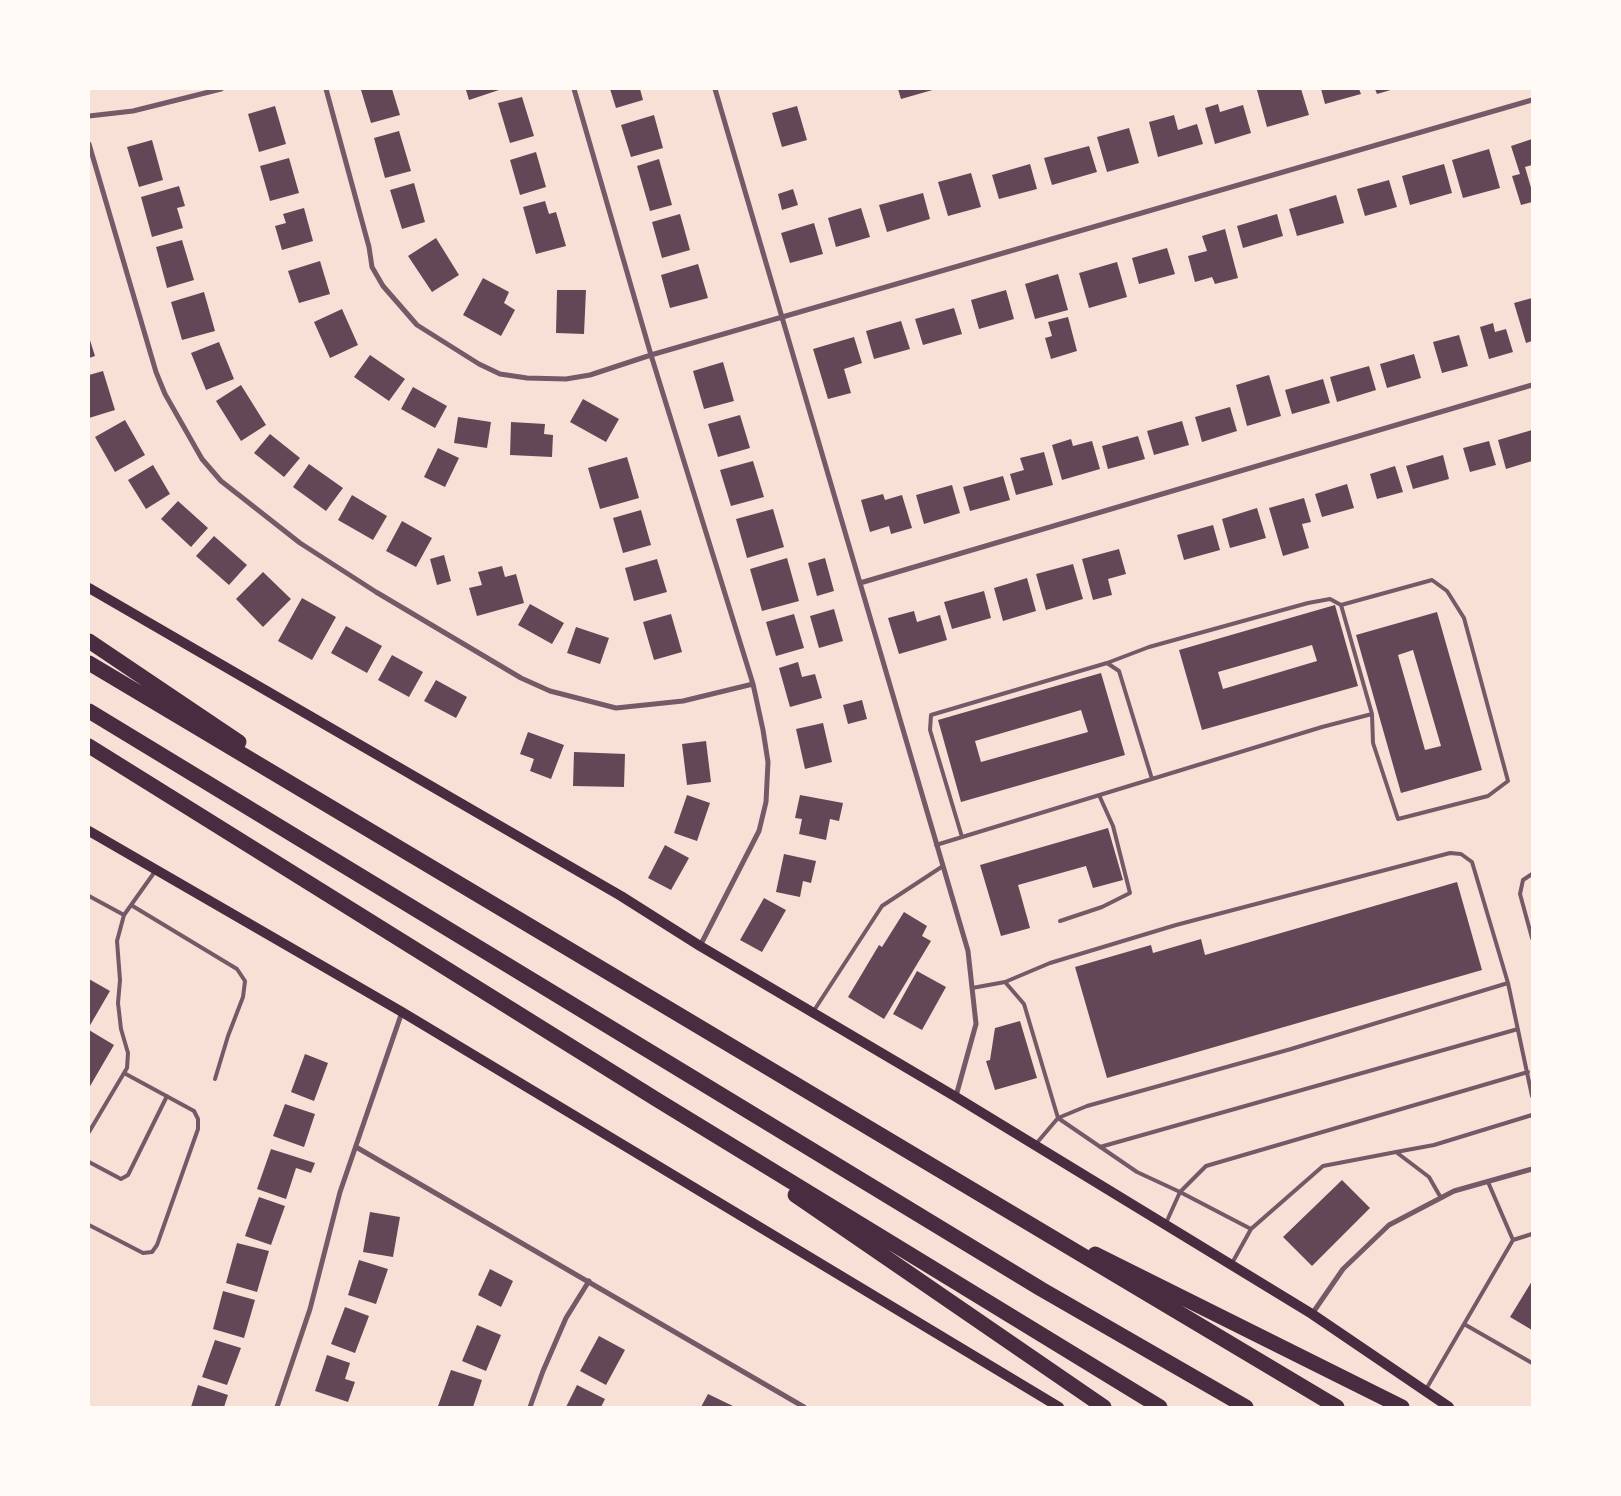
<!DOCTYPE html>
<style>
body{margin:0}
#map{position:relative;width:1621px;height:1496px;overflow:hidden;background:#f7e1d7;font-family:"IBM Plex Sans",sans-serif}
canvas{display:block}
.frame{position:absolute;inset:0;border:90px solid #fffaf5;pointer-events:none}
</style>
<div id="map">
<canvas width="1621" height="1496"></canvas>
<div class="frame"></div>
</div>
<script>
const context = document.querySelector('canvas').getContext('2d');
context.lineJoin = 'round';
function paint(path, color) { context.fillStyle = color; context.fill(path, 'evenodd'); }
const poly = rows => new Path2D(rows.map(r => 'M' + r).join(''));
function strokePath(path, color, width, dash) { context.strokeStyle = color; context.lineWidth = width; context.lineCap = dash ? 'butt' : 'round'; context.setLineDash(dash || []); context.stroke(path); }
const building = poly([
 [365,89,392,89,400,115,371,123,361,90],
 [470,89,502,89,469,100,466,90],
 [610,89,640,89,643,100,616,108],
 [898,89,936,89,901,99],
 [1262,89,1301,89,1309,115,1267,127,1257,90],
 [1321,89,1359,89,1361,94,1325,104],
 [1375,89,1394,89,1377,94],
 [522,97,534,136,510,143,498,103],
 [1218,104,1220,112,1243,105,1251,133,1215,144,1205,108],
 [275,106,286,144,259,152,248,114],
 [797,106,807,140,782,147,772,113],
 [654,115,663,148,631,157,621,125],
 [1174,115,1178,130,1197,124,1203,144,1158,157,1149,122],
 [1129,128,1139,163,1107,172,1097,137],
 [399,131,411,171,385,178,374,138],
 [1532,139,1532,165,1525,167,1532,191,1532,202,1521,205,1512,176,1520,174,1511,146],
 [152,140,163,180,139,187,127,147],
 [1089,146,1097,172,1052,185,1044,158],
 [1489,149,1500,188,1463,198,1452,160],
 [536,152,546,187,520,195,510,160],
 [289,158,299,193,270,201,260,166],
 [659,159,672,205,650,211,637,166],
 [1030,164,1037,189,999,199,992,175],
 [1444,164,1452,193,1410,205,1402,176],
 [971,173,981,207,948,216,938,182],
 [1389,180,1397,207,1365,216,1357,189],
 [414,183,425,222,402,229,390,190],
 [179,186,185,206,177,208,183,228,152,237,141,197],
 [793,189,798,205,782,210,778,194],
 [923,193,930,219,887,232,879,205],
 [1336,195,1344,223,1297,236,1289,209],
 [545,201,549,214,556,212,566,246,536,254,523,207],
 [304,208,313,241,282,250,275,226,286,223,283,214],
 [861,208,870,237,836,247,828,218],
 [680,214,690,250,662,258,652,222],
 [1277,214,1283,236,1243,248,1237,226],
 [814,223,823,254,790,263,781,233],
 [1225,229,1238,278,1215,284,1212,277,1195,282,1188,256,1207,251,1202,236],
 [436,238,459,275,432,292,408,256],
 [182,240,194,280,167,288,156,247],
 [1167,248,1175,274,1139,284,1132,258],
 [320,261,330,294,299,303,288,271],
 [1117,262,1127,297,1089,308,1079,273],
 [698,264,708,298,670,308,661,275],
 [1058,274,1068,310,1035,319,1025,284],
 [483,278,509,292,504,303,515,310,501,336,463,315],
 [557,290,586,290,584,334,556,333],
 [1006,290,1014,319,979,329,971,300],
 [204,292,215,331,182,340,171,302],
 [1532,298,1532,341,1526,343,1514,303],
 [954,308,962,334,923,345,915,319],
 [342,309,358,345,330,358,314,322],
 [1068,317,1077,351,1051,359,1045,338,1052,336,1048,322],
 [901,321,910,349,874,359,866,331],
 [1493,323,1495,332,1506,329,1513,352,1489,359,1480,327],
 [1459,335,1468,366,1442,373,1433,342],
 [89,337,95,356,89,358],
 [854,337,862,363,844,369,851,393,828,399,813,349],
 [219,342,234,379,206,390,191,353],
 [1414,354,1421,378,1387,388,1380,364],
 [370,355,405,379,389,401,354,377],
 [723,362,734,401,704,409,693,371],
 [1369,366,1376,390,1337,402,1330,377],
 [103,371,115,410,89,418,89,375],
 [1269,375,1281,416,1247,426,1236,385],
 [1323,379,1330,403,1292,414,1285,390],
 [241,385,266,425,241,441,216,401],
 [413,387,447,406,435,428,401,409],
 [583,399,619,419,606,442,570,422],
 [1230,407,1237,431,1202,442,1195,417],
 [740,415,750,448,718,457,708,424],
 [458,417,491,422,487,448,454,443],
 [125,420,145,455,115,472,95,437],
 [1182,421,1189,445,1154,455,1147,431],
 [511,422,545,424,544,434,553,435,552,457,510,455],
 [1532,430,1532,461,1506,469,1498,440],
 [270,434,300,458,284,477,254,453],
 [1138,436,1145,459,1108,469,1102,446],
 [1071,439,1073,446,1092,441,1100,469,1062,480,1052,445],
 [1489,441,1496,465,1470,472,1463,448],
 [438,448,459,458,445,487,424,477],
 [1044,452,1053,485,1016,495,1010,474,1024,470,1020,458],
 [1443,455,1449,479,1413,489,1406,466],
 [627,457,639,498,600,509,588,468],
 [753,461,764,497,731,506,720,470],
 [309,464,343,488,326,511,293,487],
 [153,465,170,494,146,509,128,480],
 [1395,466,1403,492,1377,499,1370,474],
 [1003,476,1010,500,970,511,963,487],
 [1347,484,1354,508,1322,517,1315,494],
 [952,485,960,513,924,524,916,495],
 [883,494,885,500,902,495,912,528,891,534,889,526,870,532,861,500],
 [352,495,387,516,373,540,338,520],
 [1304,498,1311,522,1302,524,1309,548,1283,556,1269,508],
 [178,501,208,528,191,547,161,519],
 [1257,508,1266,538,1230,548,1222,519],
 [773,509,784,547,747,558,736,519],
 [641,510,651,545,623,553,613,518],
 [402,521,432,538,416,567,386,551],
 [1213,525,1220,550,1184,560,1177,535],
 [214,536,247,565,229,585,196,556],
 [1119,549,1126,574,1108,579,1112,595,1093,600,1082,559],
 [444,555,451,581,437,585,430,559],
 [787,558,799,601,762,611,750,569],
 [825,558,834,591,817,596,808,563],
 [657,559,667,592,634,601,625,568],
 [1073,564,1083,599,1046,610,1036,574],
 [502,566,505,577,516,574,524,603,477,616,469,588,482,585,478,572],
 [263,572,291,599,263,627,236,599],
 [1027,578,1036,611,1003,621,994,588],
 [984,591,991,618,952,629,944,602],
 [302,598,336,617,312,660,278,641],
 [530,604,564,623,552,644,518,625],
 [1335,605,1358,686,1202,730,1179,650],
 [1312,645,1317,661,1223,689,1218,672],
 [834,609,843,641,819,648,810,616],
 [914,611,917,622,940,615,947,640,899,654,888,618],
 [1437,612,1482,770,1401,793,1356,635],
 [1413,650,1441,746,1425,750,1398,655],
 [671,614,682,652,654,660,643,622],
 [794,614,804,648,776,656,766,622],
 [346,626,382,646,367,673,331,653],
 [576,627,609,638,600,664,567,653],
 [392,655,423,672,409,697,378,680],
 [798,662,802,677,815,674,822,698,790,707,779,668],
 [1101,673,1125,755,961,802,938,720],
 [1081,710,1088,732,981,762,975,741],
 [436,680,467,697,456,718,424,701],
 [862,700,867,719,848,724,843,705],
 [823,723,832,762,805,769,796,729],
 [528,732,564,745,551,779,530,771,534,759,520,754],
 [706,741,711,782,687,785,682,744],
 [574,752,625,754,624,787,573,786],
 [687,795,710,803,697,841,674,833],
 [800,795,843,803,839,821,830,819,826,840,799,834,802,819,795,818],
 [1108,828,1123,880,1093,888,1086,866,1018,885,1030,928,1001,936,980,865],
 [665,845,689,858,671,890,648,878],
 [784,854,816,861,811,883,803,881,800,897,776,892],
 [1457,882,1482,970,1107,1078,1075,967,1151,945,1153,953,1201,939,1205,955],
 [764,898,786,910,762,952,740,940],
 [904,912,927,926,922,936,931,941,884,1019,848,997,879,945,882,947],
 [917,971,946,987,922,1030,893,1014],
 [89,979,110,991,89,1027],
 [1020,1021,1037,1078,995,1090,986,1061,990,1060,995,1028],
 [89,1030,114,1045,89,1088],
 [305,1054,328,1063,314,1101,291,1092],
 [285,1104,315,1114,304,1147,273,1136],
 [271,1149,315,1163,311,1173,296,1168,286,1199,257,1189],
 [1342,1180,1370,1208,1312,1266,1283,1237],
 [259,1197,285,1206,271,1245,245,1236],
 [370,1212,400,1217,393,1257,363,1252],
 [237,1243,269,1251,257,1292,226,1283],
 [359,1260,388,1269,376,1304,348,1295],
 [490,1269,513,1281,501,1307,478,1295],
 [1532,1281,1532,1330,1510,1317],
 [223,1291,255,1300,244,1338,213,1329],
 [345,1307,369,1316,355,1353,331,1344],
 [477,1325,501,1335,486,1371,462,1361],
 [599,1336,625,1350,606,1385,580,1371],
 [215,1340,241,1348,227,1385,202,1377],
 [327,1355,350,1363,345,1379,355,1382,348,1402,315,1391],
 [451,1370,482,1380,473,1407,438,1406],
 [198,1385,228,1395,224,1407,191,1407],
 [577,1385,605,1399,601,1407,566,1407],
 [708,1394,735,1407,701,1407]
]);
const service = poly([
 [1107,663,1149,647,1308,603,1330,599,1341,605],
 [962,837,930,730,931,715,1107,663,1119,671,1152,779],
 [936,845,1322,727,1372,714,1341,605,1432,580,1447,591,1464,618,1508,781,1488,796,1398,819,1373,743,1372,714],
 [1532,874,1523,880,1520,894,1532,938],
 [89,896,124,915],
 [131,905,237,969,245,981,243,997,228,1036,215,1079],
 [1060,921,1102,907,1130,893,1113,826,1099,795],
 [1005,982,1050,963,1176,925,1450,853,1461,854,1472,862,1508,983,1532,1096],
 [972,988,1005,982,1024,1004,1058,1118,1035,1145],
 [813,1012,882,906,943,866],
 [1058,1118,1087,1106,1291,1049,1508,983],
 [1058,1118,1137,1172,1180,1192,1251,1229,1323,1166,1396,1152,1429,1177,1441,1198],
 [89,1132,127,1068,128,1053,121,1029,118,1003,120,980,117,941,124,915,156,870],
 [1100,1147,1518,1029],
 [1396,1152,1434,1145,1532,1115],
 [89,1162,121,1179,128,1175,167,1096],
 [1166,1223,1180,1192,1206,1166,1528,1072],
 [89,1225,143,1253,152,1252,157,1245,198,1129,198,1119,194,1111,124,1073],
 [1513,1240,1532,1234],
 [1231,1265,1251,1229],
 [1464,1324,1532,1363],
 [1425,1391,1513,1240,1488,1182]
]);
const minor = poly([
 [326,89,369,247,372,267,383,286,417,325,479,364,500,374,527,378,566,379,590,375,651,355,1532,100],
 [574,89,651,355,753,684,763,730,768,762,766,802,759,831,700,946],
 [715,89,968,951,976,1024,956,1096],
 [89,116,133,111,221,89],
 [89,144,156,372,165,394,202,459,221,481,300,543,376,592,521,678,550,691,616,708,683,701,753,684],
 [860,583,1532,385],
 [356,1147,804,1407],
 [1312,1314,1343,1269,1389,1225,1454,1191,1532,1169],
 [277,1407,310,1309,340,1192,402,1012],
 [530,1407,543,1371,566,1318,589,1281]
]);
const secondary = poly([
 [89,588,621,896,700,946,956,1097,1312,1314,1449,1407],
 [89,831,402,1012,1059,1407]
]);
const motorway = poly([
 [89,641,239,742],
 [89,663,1337,1407],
 [89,711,1041,1289,1246,1407],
 [89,746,659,1101,1160,1407],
 [795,1195,1104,1407],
 [1095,1254,1402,1407]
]);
paint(building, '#644757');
strokePath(service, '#755966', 4);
strokePath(minor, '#755966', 5);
strokePath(secondary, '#4a2c40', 10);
strokePath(motorway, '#4a2c40', 15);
</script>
